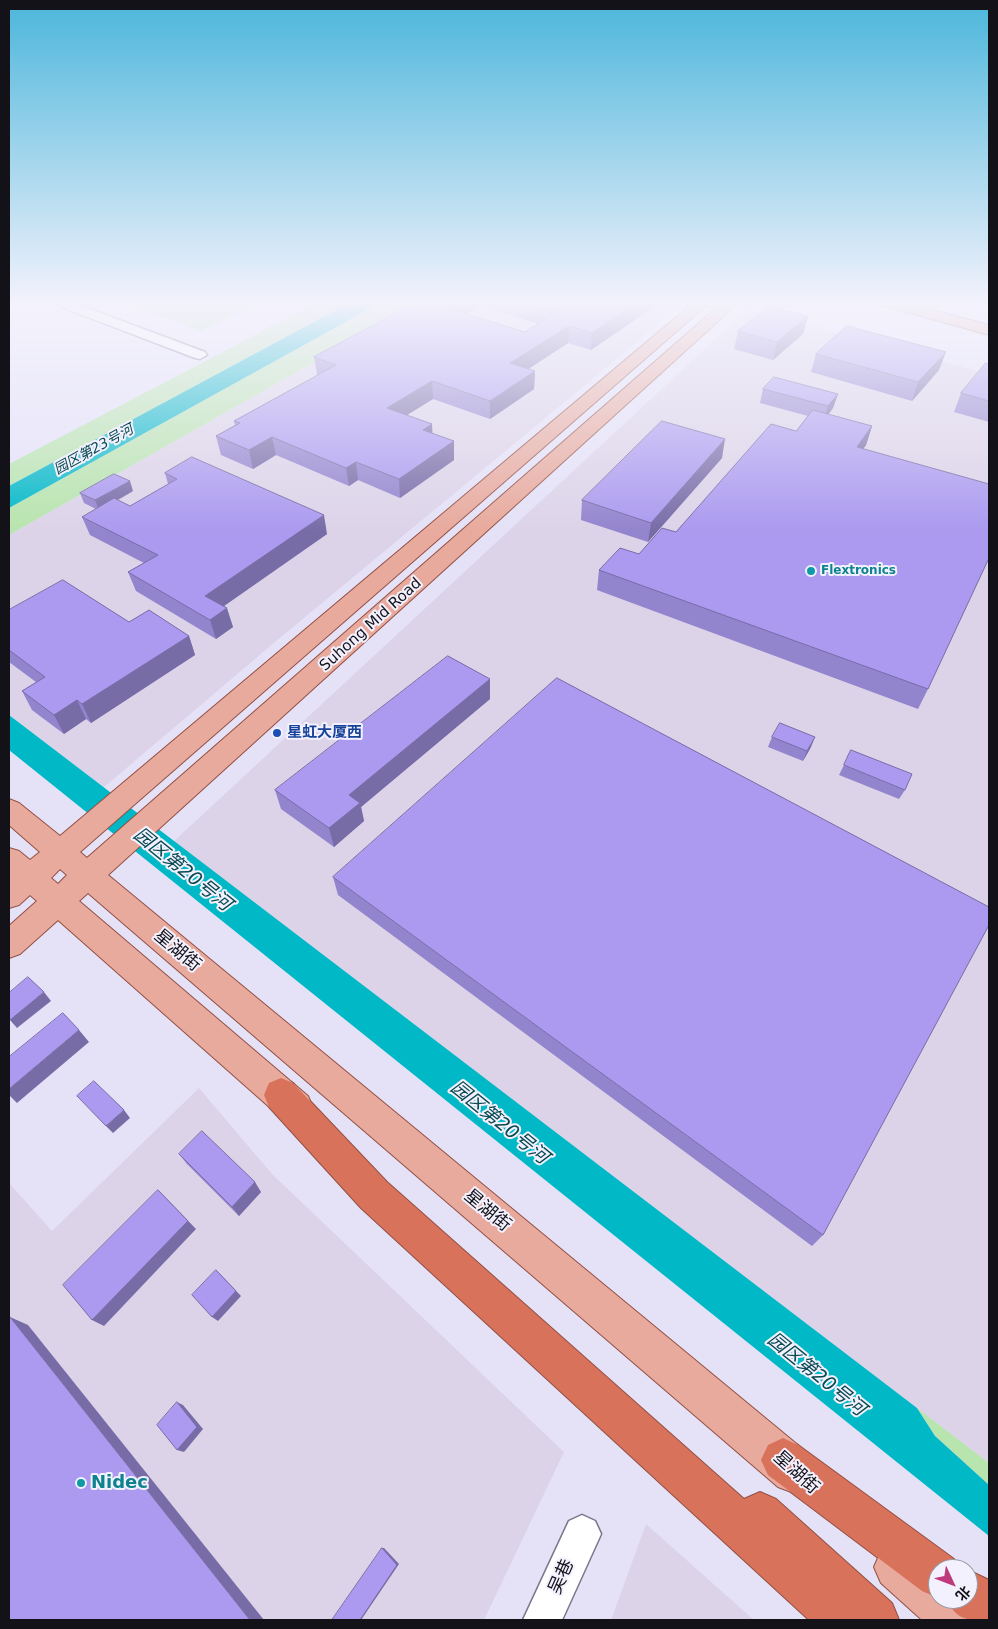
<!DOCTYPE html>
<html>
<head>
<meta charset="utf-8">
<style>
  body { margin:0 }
  #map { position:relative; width:998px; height:1629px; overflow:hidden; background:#e5e2f8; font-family:"DejaVu Sans","Noto Sans SC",sans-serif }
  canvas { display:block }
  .frame { position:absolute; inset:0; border:10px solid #131219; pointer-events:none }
  .north { position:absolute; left:928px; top:1559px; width:50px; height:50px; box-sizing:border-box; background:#f3f1fe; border:1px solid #9998a2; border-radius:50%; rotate:133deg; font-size:14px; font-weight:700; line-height:20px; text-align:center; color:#131219 }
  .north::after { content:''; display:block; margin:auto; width:18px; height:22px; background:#bf3a7d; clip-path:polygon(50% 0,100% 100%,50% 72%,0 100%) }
</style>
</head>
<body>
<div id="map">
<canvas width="998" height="1629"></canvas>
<div class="frame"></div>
<div class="north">北</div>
</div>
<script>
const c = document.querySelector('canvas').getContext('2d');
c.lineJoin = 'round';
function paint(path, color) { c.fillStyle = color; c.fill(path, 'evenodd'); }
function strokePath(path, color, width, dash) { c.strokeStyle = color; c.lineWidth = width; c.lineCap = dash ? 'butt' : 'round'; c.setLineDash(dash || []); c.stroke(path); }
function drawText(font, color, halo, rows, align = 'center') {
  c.font = font + ' "DejaVu Sans","Noto Sans SC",sans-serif'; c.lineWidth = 4; c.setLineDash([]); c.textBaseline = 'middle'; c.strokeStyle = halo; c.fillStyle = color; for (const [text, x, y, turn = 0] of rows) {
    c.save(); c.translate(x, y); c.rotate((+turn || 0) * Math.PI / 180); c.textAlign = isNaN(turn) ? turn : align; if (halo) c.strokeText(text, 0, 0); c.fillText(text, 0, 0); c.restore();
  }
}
paint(new Path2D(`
  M419 303H684L275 642 103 788 9 715V535Z
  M748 309 989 374V1463L173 842Z
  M199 1088 272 1174 564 1452 484 1620H9V1183L52 1231Z
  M646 1524 754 1620H611Z`), '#dcd3e8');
paint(new Path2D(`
  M123 303H261L201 331Z
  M316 303H349L9 486V464Z
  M380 303H419L9 535V508Z
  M917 1408 989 1463V1485L935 1436Z`), '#b8e4ae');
paint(new Path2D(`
  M349 303H380L9 508V486Z
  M9 715 917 1408 935 1436 989 1485V1536L9 750Z`), '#01b8c7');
const minor = new Path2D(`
  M57 303H74L205 352 207 355 200 359 195 358 59 306Z
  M582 1515 595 1521 601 1534 562 1620H523L569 1521Z`);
const major = new Path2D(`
  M693 303H709L80 852 87 858 722 303H738L108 875 810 1455 816 1471 810 1487 794 1493 778 1487 88 893 79 901 308 1096 313 1108 308 1120 296 1125 284 1120 58 920 20 954 9 958V926L37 901 30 895 19 905 9 908V879L10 877 9 876V848L19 851 30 860 40 852 9 825V799L19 803 60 836ZM60 869 67 875 58 884 51 878Z
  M883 303H907L989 325V335L885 306Z
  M897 1544 913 1551 938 1572V1599H968V1597L975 1603 982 1620H922L881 1583 874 1567 881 1551Z`);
const highway = new Path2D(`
  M281 1078 293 1083 387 1182 744 1499 760 1492 776 1499 892 1603 899 1620H809L361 1208 269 1107 264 1095 269 1083Z
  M783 1438 798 1445 954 1559 959 1569H938V1598L922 1591 768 1475 761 1460 768 1445Z
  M968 1570 989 1580V1620C968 1620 956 1621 947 1599H968Z`);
strokePath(minor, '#7a778b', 3);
strokePath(major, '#935044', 2);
strokePath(highway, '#935044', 2);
paint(minor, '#fff');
paint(major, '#e8aa9d');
paint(highway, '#d8725b');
paint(new Path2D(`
  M415 303H659L591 350 568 343 528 369 535 371 534 389 490 419 433 399 407 415 432 433 454 441V460L400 498 358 480 349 486 276 455 253 469 221 455 216 436 235 425 234 421 318 375 317 374 314 357ZM480 306 539 324 525 332 467 314Z
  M808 316 803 334 773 360 734 349 738 331Z
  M816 354 939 370 912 401 811 372Z
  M989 364V422L954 412 961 393Z
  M763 389 838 394 833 408 828 415 872 426 866 445 863 449 928 689 918 709 597 590 599 570 639 554 676 532 796 431 808 416 760 403Z
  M722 458 648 542 581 520 582 500Z
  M165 473 327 534 224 606 233 627 216 639 136 591 128 572 144 563 90 535 82 517 96 509 84 503 80 493 133 491 118 500 130 506 168 484Z
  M9 610 129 622 189 636 195 655 91 723 86 719 64 734 32 710 22 691 36 682 9 662Z
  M490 679V699L361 807 364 821 334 847 281 809 275 790Z
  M772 737 811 747 803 761 768 747Z
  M844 765 905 790 899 799 839 775Z
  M333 877 823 1235 812 1246 338 895Z
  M179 1154 261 1192 239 1216 187 1164Z`), '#9384ce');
paint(new Path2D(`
  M456 303H480V306L448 325 447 308Z
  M637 303H659L591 350 592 333Z
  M808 316 803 334 773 360 777 342Z
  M569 326 568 343 510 381V363Z
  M946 352 939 370 912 401 918 382Z
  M535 371 534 389 490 419V401Z
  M432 381 433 399 389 426 387 408Z
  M838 394 833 408 824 420 828 406Z
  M432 424 433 443 423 430Z
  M872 426 866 445 851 466 857 447Z
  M272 437 276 455 253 469 249 450Z
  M725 439 722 458 648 542 651 523Z
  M454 441V460L400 498 399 479Z
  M356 462 358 480 349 486 346 468Z
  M130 481 133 491 99 510 95 500Z
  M324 515 327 534 211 615 205 596Z
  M227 608 233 627 216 639 210 620Z
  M189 636 195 655 91 723 82 704Z
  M490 679V699L361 807 364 821 334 847 329 828 349 795Z
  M77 700 86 719 64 734 54 715Z
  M815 737 811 747 803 761 807 751Z
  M44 992 51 1001 17 1028 10 1020Z
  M79 1030 89 1042 17 1103 9 1095V1089Z
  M124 1110 130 1118 113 1133 106 1126Z
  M255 1182 261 1192 239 1216 232 1207Z
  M158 1190 196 1229 104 1326 92 1320Z
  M216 1270 241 1296 218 1321 212 1317Z
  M10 1317 28 1325 264 1620H250Z
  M177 1402 183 1405 203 1429 184 1452 177 1450Z
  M382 1548H384L399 1564 361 1620H360Z`), '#786ca7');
const building = new Path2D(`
  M415 303H456L447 308 525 332 557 312 527 303H637L592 333 569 326 510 363 535 371 490 401 432 381 387 408 432 424 423 430 454 441 399 479 356 462 346 468 272 437 249 450 216 436 240 423 234 421 336 365 314 357Z
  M769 306 808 316 777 342 738 331Z
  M847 326 946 352 918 382 816 354Z
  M986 363 989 364V401L961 393Z
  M774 377 838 394 828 406 763 389Z
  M813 410 872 426 857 447 989 484V558L928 689 599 570 620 548 639 554 662 528 676 532 771 424 796 431Z
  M662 421 725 439 651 523 582 500Z
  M192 457 324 515 205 596 227 608 210 620 128 572 158 555 82 517 114 498 130 506 177 479 165 473Z
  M114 474 130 481 95 500 80 493Z
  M63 580 129 622 149 610 189 636 82 704 77 700 54 715 22 691 45 677 9 650V610Z
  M448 656 490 679 349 795 360 803 329 828 275 790Z
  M557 678 989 907V925L823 1235 333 877Z
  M780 723 815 737 807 751 772 737Z
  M851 750 912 774 905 790 844 765Z
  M28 977 44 992 10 1020 9 1019V993Z
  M63 1013 79 1030 9 1089V1057Z
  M94 1081 124 1110 106 1126 77 1096Z
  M202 1131 255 1182 232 1207 179 1154Z
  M158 1190 188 1221 92 1320 63 1285Z
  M216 1270 236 1291 212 1317 192 1295Z
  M10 1317 250 1620H9V1318Z
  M177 1402 197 1427 177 1450 157 1425Z
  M382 1548 397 1565 360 1620H332Z`);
paint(building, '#ab9aef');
strokePath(building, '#786ca7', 1);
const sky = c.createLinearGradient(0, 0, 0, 531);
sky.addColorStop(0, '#4bb6db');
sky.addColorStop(0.57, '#f3f2fc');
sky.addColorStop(1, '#f3f2fc00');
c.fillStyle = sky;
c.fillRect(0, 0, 998, 531);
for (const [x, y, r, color] of [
  [811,571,5,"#0f9aa8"],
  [277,733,5,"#1a4fb4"],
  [81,1483,5,"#0f9aa8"]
]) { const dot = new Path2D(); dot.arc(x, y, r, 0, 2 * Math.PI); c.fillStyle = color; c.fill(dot); strokePath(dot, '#f3f1fe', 2); }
drawText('bold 12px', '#0d838f', '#f3f1fe', [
  ["Flextronics",821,571]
], 'left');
drawText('italic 14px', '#094a51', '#f3f1fe', [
  ["园区第23号河",94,450,-29]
]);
drawText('15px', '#131219', '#f3f1fe', [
  ["Suhong Mid Road",371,625,-42]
]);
drawText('bold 15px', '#164399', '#f3f1fe', [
  ["星虹大厦西",287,733]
], 'left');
drawText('18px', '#131219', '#f3f1fe', [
  ["星湖街",177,951,40],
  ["星湖街",487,1211,40],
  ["星湖街",796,1473,42],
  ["吴巷",562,1577,-66]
]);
drawText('bold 18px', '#0d838f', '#f3f1fe', [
  ["Nidec",91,1483]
], 'left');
drawText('italic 19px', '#094a51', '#f3f1fe', [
  ["园区第20号河",182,870,39],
  ["园区第20号河",499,1123,39],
  ["园区第20号河",816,1375,39]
]);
</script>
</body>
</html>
